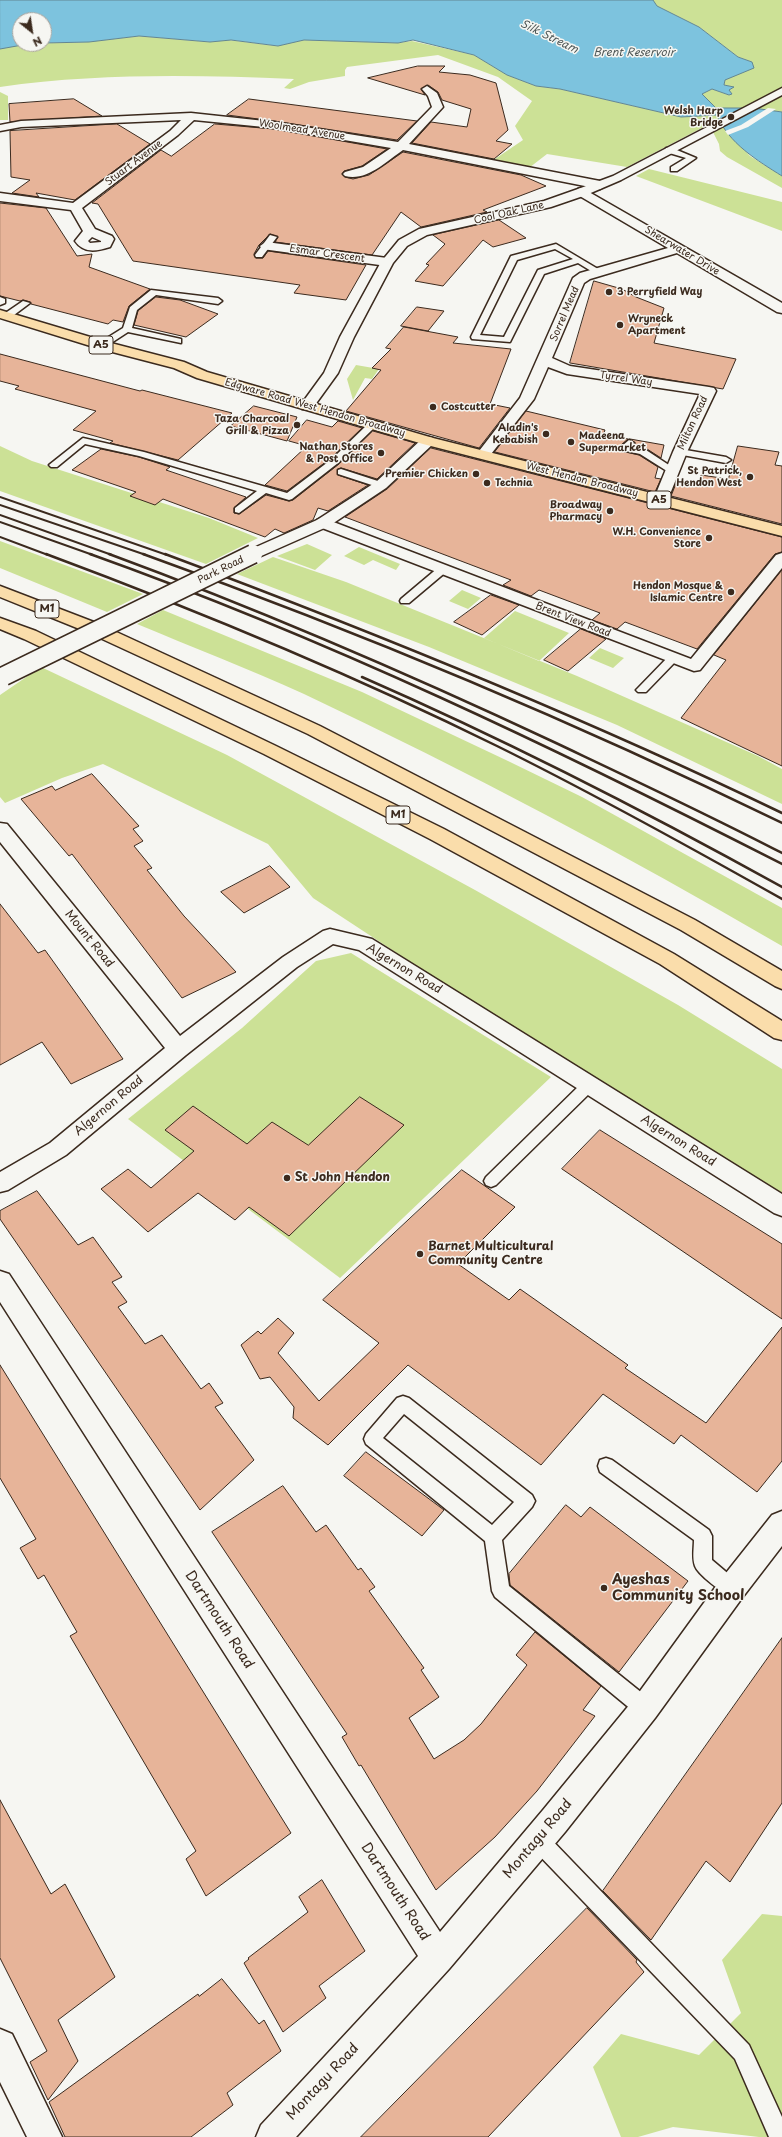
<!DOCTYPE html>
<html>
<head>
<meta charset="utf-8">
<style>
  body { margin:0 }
  #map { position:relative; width:782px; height:2137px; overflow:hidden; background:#f6f6f2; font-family:"Playpen Sans",sans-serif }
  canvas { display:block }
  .north { position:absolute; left:12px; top:12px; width:40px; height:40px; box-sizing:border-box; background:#f6f6f2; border:1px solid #aba49d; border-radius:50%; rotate:150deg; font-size:11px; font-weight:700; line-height:16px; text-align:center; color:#3b2a1e }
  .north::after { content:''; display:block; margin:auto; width:14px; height:18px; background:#3b2a1e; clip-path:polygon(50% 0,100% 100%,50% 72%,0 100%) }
</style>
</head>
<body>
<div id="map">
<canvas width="782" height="2137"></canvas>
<div class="north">N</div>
</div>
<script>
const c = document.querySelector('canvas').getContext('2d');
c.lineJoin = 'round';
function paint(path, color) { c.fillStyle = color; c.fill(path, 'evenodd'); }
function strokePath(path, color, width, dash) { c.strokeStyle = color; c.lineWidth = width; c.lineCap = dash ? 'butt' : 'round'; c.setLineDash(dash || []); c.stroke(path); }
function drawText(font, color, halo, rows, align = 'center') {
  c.font = font + ' "Playpen Sans",sans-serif'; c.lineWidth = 3; c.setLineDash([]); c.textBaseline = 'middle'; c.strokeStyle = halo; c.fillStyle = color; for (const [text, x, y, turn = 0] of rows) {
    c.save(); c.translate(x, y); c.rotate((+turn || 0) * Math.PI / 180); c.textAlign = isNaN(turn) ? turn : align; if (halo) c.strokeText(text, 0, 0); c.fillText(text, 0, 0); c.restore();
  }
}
paint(new Path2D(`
  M653 0H782V112L753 108H716L701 94 712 89 729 95 732 94 728 90 733 87 724 85 725 79 753 68 752 62 738 57 699 27 657 6Z
  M139 36 209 42 229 40 277 46 303 40 397 43 412 41 474 55 507 75 536 86 560 89 681 117 718 115 719 119 627 167 547 154 525 171 489 163 523 140 515 126 532 101 498 77 438 55 347 67 345 70V76L309 82 290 89 284 88 294 79C196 75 97 73 0 87V49L18 44 87 42Z
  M0 92 8 96V120H0Z
  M723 126 750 156 782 176V188L727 157 720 151 719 144 713 132Z
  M649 169 782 202V231L636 176Z
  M356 365 379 369 372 379 365 378 353 400 347 379Z
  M0 446 32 461 209 518 258 538 206 564 0 491Z
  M0 541 143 594 107 612 0 568Z
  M307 544 332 555 315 570 277 556Z
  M359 547 400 564 396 570 373 560 364 565 344 556Z
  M273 557 346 582 577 676 758 756 782 769V804L617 725 429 647 237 574Z
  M462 590 481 598 468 609 449 601Z
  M163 610 362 692 508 761 582 797 782 908V946C626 855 467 771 304 694 249 669 192 647 137 624Z
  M515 611 569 633 539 661 484 638Z
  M600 648 624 658 613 668 589 658Z
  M41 667 227 755 475 890 678 1005 782 1069V1195L450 988 313 898 268 844 103 764 62 778 5 803 0 797V695Z
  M351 953 551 1077 340 1278 128 1119 242 1028 316 961Z
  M762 1914 782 1916V2135L778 2137H759L673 2127 638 2137H621L593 2067 621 2034 699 2055 741 2013 722 1960Z`), '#cce196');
const water = new Path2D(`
  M0 0H653L657 6 699 27 738 57 752 62 754 68 725 80 724 85 734 87 729 90 732 94 729 95 712 89 702 94 716 108H753L782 112V176C758 161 728 143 717 115L681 117 560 89 536 86 507 75 474 55 413 40 398 43 304 40 278 46 231 40 210 42 139 36 89 42 44 43V20H20V44H28L0 49Z`);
paint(water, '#7dc3de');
strokePath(water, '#638691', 1);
paint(new Path2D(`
  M768 108 776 109 748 127 728 135 725 131 741 125Z`), '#f6f6f2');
const building = new Path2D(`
  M418 66H445L439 72 470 75 496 83 508 130 496 141 512 144 494 159 412 143 431 122 467 127 471 109 442 100 438 92 428 85 421 89 425 95 368 78Z
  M74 99 102 116 10 122 9 104Z
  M249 99 417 121 397 140 274 121 227 115Z
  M117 124 150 144 75 200 36 193 39 197 12 193 30 180 11 177 10 131Z
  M215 124 274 129 387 149 362 166 344 171 342 174 345 177 353 179 369 175 403 152 521 175 546 186 483 210 487 212 421 227 401 212 372 255 275 242 278 237 270 234 259 245 254 254 256 258H263L268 251 366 265 346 300 294 293 300 285 133 261 98 204 92 203 161 150 171 156Z
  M0 203 46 208 77 256 92 254 89 267 150 289 129 306 123 322 113 320 108 324 31 304 30 302 23 300 20 301 0 296Z
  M499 220 526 238 493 247 483 240 443 286 415 281 429 265 426 264 445 244 433 235Z
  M594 281 622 289 636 297 664 308 654 343 736 359 723 389 570 363Z
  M156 297 180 300 218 314 186 337 134 325 138 311Z
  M417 307 444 311 428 331 401 326Z
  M404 327 458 337 453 343 511 349 490 404 510 408 479 448 346 411 381 370 372 368 391 349 386 348Z
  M0 354 140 391 142 390 232 413 178 460 110 443 113 441 73 430 96 411 15 389 19 386 0 381Z
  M254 406 297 417 287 441 231 426Z
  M526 411 605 430 603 435 628 439 621 445V451L639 455 658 467 655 478 661 479 655 492 495 452Z
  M307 420 332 427 338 421 362 428 331 458 287 491 265 485 307 446 289 441Z
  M373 431 415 443 377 479 341 468 338 469V475L368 485 328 511 318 508 313 520 284 533 275 529 265 537 163 499 155 505 130 496 136 492 72 470 101 449 139 457 170 467 166 470 246 497 234 508V513L239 514 266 495 289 501 293 500 339 464Z
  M630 439 664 445 661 458 647 449 634 446 635 443Z
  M738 446 779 452 775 465 782 466V524L671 496 677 481 698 484 701 475 728 479Z
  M431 448 782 537V552L775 554 697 649 625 622 617 629 592 620 600 613 539 590 531 596 503 585 511 580 345 517 387 489Z
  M782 570V766L681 718 726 660 714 655Z
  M491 595 519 605 482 635 454 622Z
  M581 629 606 639 568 671 544 660Z
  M92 774 139 826 133 829 143 841 134 846 152 868 147 870 184 916 236 972 182 998 72 854 69 856 21 799 52 786 55 790Z
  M270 866 290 887 244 913 221 892Z
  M0 904 38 953 45 950 123 1059 71 1084 42 1042 0 1065Z
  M360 1097 404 1125 289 1236 249 1207 235 1220 198 1193 148 1232 101 1189 128 1169 151 1188 194 1151 165 1130 193 1106 247 1144 272 1122 308 1145Z
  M600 1130 782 1244V1319L562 1169Z
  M462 1170 515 1207 458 1264 509 1300 520 1289 628 1365 625 1368 706 1423 782 1327V1461L757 1492 681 1435 674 1444 603 1394 541 1465 408 1365 328 1445 293 1418 294 1407 270 1377 260 1379 241 1345 258 1331 261 1334 278 1318 294 1333 278 1353 319 1401 379 1343 323 1300Z
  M37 1191 78 1245 93 1237 122 1277 112 1282 127 1302 118 1307 145 1344 162 1335 201 1389 209 1383 223 1403 215 1407 254 1460 200 1510 0 1219V1211Z
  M0 1365 291 1833 206 1896 186 1859 196 1851 70 1636 77 1632 44 1575 38 1579 20 1548 36 1539 0 1478Z
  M366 1452 444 1510 422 1536 344 1476Z
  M283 1486 316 1532 326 1525 358 1570 361 1568 375 1587 369 1591 424 1668 421 1670 439 1697 409 1718 434 1759 464 1740 481 1724 527 1665 516 1655 535 1632 601 1686 583 1710 595 1716 537 1791 495 1837 436 1890 361 1765 359 1766 342 1737 347 1734 212 1532Z
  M566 1505 581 1517 590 1507 688 1581 619 1672 510 1585 509 1574Z
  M782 1638V1803L730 1882 706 1861 651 1940 603 1891Z
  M0 1800 51 1894 65 1884 115 1977 58 2020 78 2061 48 2100 30 2062 47 2051 0 1958Z
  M322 1880 365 1951 319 1986 326 1998 283 2032 244 1963 249 1959 248 1958 308 1912 299 1897Z
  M587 1908 637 1960 636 1962 644 1972 488 2137H361Z
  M222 1979 259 2024 264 2020 281 2051 227 2093 233 2105 191 2137H65L49 2102 198 1994 199 1996Z`);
paint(building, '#e7b499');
strokePath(building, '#3b2a1e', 1);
const lane = new Path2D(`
  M666 148H672L696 158 677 171H671V167L686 158 666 152Z
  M270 235 277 237 262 257H256L255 255Z
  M556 244 603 272 596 274 578 263 544 274 510 342 472 339 471 337 511 256ZM555 249 573 259 538 270 504 337 480 335 517 260Z
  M151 290 218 298 222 301 218 304 156 295 137 310 132 328 181 339V343L128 332 105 347H99V343L123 328 130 307Z
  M0 297 5 299V303L0 305Z
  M23 301 30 303 10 318H4V314Z
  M372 422 375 423V427L338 463 292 499 289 500 266 493 239 513 235 512V508L257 491 139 456 85 444 57 467H51L49 465 83 438 144 452 287 493 332 459 369 423Z
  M629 440 634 443 631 447 646 450 678 471 673 474 670 473 640 454 622 450V446Z
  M680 449 726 457 731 460 726 463 677 454 675 452Z
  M341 469 384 483 386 485 381 488 338 474V470Z
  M443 566 447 567 448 569 447 571 409 603H401L400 601 401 599 439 567Z
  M673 655 678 658 677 660 646 692H638L636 690 638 688 669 656Z
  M589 1080 594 1081 596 1085 594 1089 496 1185 491 1187 486 1185 484 1181 486 1177 584 1081Z
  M403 1396 409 1398 532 1495 535 1501 532 1507 502 1540 509 1586 652 1701 654 1708 652 1715 645 1717 638 1715 495 1597 492 1591 485 1541 366 1444 364 1439 366 1434 397 1398ZM404 1414 514 1502 492 1525 383 1438Z
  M606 1458 612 1460 709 1530 712 1536V1560L738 1582 741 1588 738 1594 732 1597C723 1593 698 1575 695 1566 692 1558 694 1548 694 1540L600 1472 598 1466 600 1460Z
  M538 1830 545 1833 749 2045 782 2117V2137H769L735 2059 531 1847 528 1840 531 1833Z`);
const street = new Path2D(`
  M427 86 437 93 443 107 409 144 600 181 606 185 600 189 403 150C387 161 366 182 345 176L343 174 345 172 363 167 391 148 274 128 194 120 178 135 82 208 95 229 112 236 114 239 110 247C97 251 84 254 75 241L83 231 71 210 0 201V193L73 203 170 131 181 120 21 127 0 131V125L21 121 191 113 274 122 398 142 432 107 428 96 422 89ZM92 237 101 241V242L90 243 88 241Z
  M582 188 782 303V313L777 312 677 253 590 279 584 283 552 358 570 366 709 387 714 388 716 391 687 452 666 504H656L653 501 673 452 700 394 567 374 548 367 534 399 488 458H478L476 455 520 398 573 278 580 273 668 248 578 195 576 192 578 189Z
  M266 242 387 258 393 262 387 266 262 249 260 246Z
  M323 518 691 659 776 555 782 553V568L700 670 694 671 317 526 315 523 317 520Z
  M0 823 7 824 180 1036 283 957 323 931 330 929 372 939 782 1194V1216L774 1213 359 950 333 944 297 967 186 1055 66 1155 8 1190 0 1192V1172L50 1143 165 1048 0 842Z
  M0 1271 9 1274 440 1932 543 1810 635 1698 722 1578 772 1515 782 1511V1546L742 1598 655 1718 565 1832 449 1969 296 2137H256L261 2125 418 1956 0 1302Z
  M0 2029 12 2034 62 2137H27L0 2082Z`);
const secondary = new Path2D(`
  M782 88V95L621 180 586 195 551 207 427 235 407 246 393 263 354 337 338 373 312 409H302L300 406 324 373 340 337 381 262 399 240 419 229 544 201 578 189 613 176Z
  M428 437 433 438 435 441 433 444 386 488 329 526 259 557H247L245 554 247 551 317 520 376 482 423 438Z`);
const primary = new Path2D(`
  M0 310 107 342 184 362 207 372 433 438 782 526V536L423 444 197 378 174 368 97 348 0 318Z`);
const highway = new Path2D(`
  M0 586 99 624 320 726 695 920 782 971V989L775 986 681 930 308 734 87 632 0 597Z
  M0 618 36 631 276 746 444 829 674 954 782 1021V1040L774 1038 660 964 430 839 264 754 24 639 0 629Z`);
strokePath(lane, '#3b2a1e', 3);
strokePath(street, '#3b2a1e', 3);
strokePath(secondary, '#3b2a1e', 3);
strokePath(primary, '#3b2a1e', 3);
strokePath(highway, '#3b2a1e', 3);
paint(lane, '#f6f6f2');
paint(street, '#f6f6f2');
paint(secondary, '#f6f6f2');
paint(primary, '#faddab');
paint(highway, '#faddab');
strokePath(new Path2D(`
  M0 497 167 555
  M0 505 146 555
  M0 515 112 555
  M0 522 93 555
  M0 537 48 555`), '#3b2a1e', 2);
strokePath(new Path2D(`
  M46 554C199 611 351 674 497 746 594 794 688 846 782 899
  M90 554C328 639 557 749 782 864
  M109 554C261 610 409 674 556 743 632 779 707 814 782 853
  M143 554C360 632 575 722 782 823
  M165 554C374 632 581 716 782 813
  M362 677C506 740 645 811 782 887`), '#3b2a1e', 2.5);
const secondaryBridgeFar1 = new Path2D(`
  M251 555 253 554`);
const secondaryBridge = new Path2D(`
  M4 676 253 554`);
strokePath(secondaryBridgeFar1, '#3b2a1e', 16, []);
strokePath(secondaryBridge, '#3b2a1e', 21, []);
strokePath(secondaryBridgeFar1, '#f6f6f2', 14);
strokePath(secondaryBridge, '#f6f6f2', 18);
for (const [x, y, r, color] of [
  [731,117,4,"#3b2a1e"],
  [609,292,4,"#3b2a1e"],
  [620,325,4,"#3b2a1e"],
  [433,407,4,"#3b2a1e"],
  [297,425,4,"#3b2a1e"],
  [546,434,4,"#3b2a1e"],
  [571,442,4,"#3b2a1e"],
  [381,453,4,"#3b2a1e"],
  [476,474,4,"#3b2a1e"],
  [750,477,4,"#3b2a1e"],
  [487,483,4,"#3b2a1e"],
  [610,511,4,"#3b2a1e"],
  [709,538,4,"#3b2a1e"],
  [731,592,4,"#3b2a1e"],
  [287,1178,4,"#3b2a1e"],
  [420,1254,4,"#3b2a1e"],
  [604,1588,4,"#3b2a1e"]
]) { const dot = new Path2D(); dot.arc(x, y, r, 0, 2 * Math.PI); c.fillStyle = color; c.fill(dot); strokePath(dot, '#f6f6f2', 1.5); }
drawText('bold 10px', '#3b2a1e', '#f6f6f2', [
  ["Welsh Harp",723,111],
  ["Bridge",723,123],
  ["3 Perryfield Way",617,292,"left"],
  ["Wryneck",628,319,"left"],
  ["Apartment",628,331,"left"],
  ["Costcutter",441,407,"left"],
  ["Taza Charcoal",289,419],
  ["Grill & Pizza",289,431],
  ["Aladin's",538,428],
  ["Kebabish",538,440],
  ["Madeena",579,436,"left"],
  ["Supermarket",579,448,"left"],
  ["Nathan Stores",373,447],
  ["& Post Office",373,459],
  ["St Patrick,",742,471],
  ["Hendon West",742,483],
  ["Premier Chicken",468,474],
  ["Technia",495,483,"left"],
  ["Broadway",602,505],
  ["Pharmacy",602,517],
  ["W.H. Convenience",701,532],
  ["Store",701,544],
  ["Hendon Mosque &",723,586],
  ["Islamic Centre",723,598]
], 'right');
drawText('10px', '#3b2a1e', '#f6f6f2', [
  ["Woolmead Avenue",302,130,9],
  ["Stuart Avenue",134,163,-37],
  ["Cool Oak Lane",509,213,-13],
  ["Shearwater Drive",682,251,31],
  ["Esmar Crescent",327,254,8],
  ["Sorrel Mead",565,314,-67],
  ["Tyrrel Way",626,379,8],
  ["Edgware Road West Hendon Broadway",315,408,16],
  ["Milton Road",693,423,-65],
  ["West Hendon Broadway",582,480,14],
  ["Park Road",221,570,-26],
  ["Brent View Road",573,620,21]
]);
drawText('italic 11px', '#4f5858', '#f6f6f2', [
  ["Silk Stream",549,37,26],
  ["Brent Reservoir",634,53]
]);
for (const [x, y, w] of [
  [101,345,24],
  [659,500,24],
  [47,609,24],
  [398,815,24]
]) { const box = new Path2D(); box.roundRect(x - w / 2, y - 9, w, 18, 3); c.fillStyle = '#f6f6f2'; c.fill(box); strokePath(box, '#3b2a1e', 1); }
drawText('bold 11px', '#3b2a1e', null, [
  ["A5",101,345],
  ["A5",659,500],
  ["M1",47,609],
  ["M1",398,815]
]);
drawText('12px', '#3b2a1e', '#f6f6f2', [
  ["Mount Road",89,939,51],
  ["Algernon Road",404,969,31],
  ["Algernon Road",109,1106,-40],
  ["Algernon Road",678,1141,32]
]);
drawText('bold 12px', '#3b2a1e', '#f6f6f2', [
  ["St John Hendon",295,1178],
  ["Barnet Multicultural",428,1247],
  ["Community Centre",428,1261]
], 'left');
drawText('bold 14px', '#3b2a1e', '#f6f6f2', [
  ["Ayeshas",612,1580],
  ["Community School",612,1596]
], 'left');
drawText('14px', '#3b2a1e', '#f6f6f2', [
  ["Dartmouth Road",219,1620,57],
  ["Montagu Road",538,1839,-50],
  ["Dartmouth Road",395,1892,57],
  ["Montagu Road",323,2082,-47]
]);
</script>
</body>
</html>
